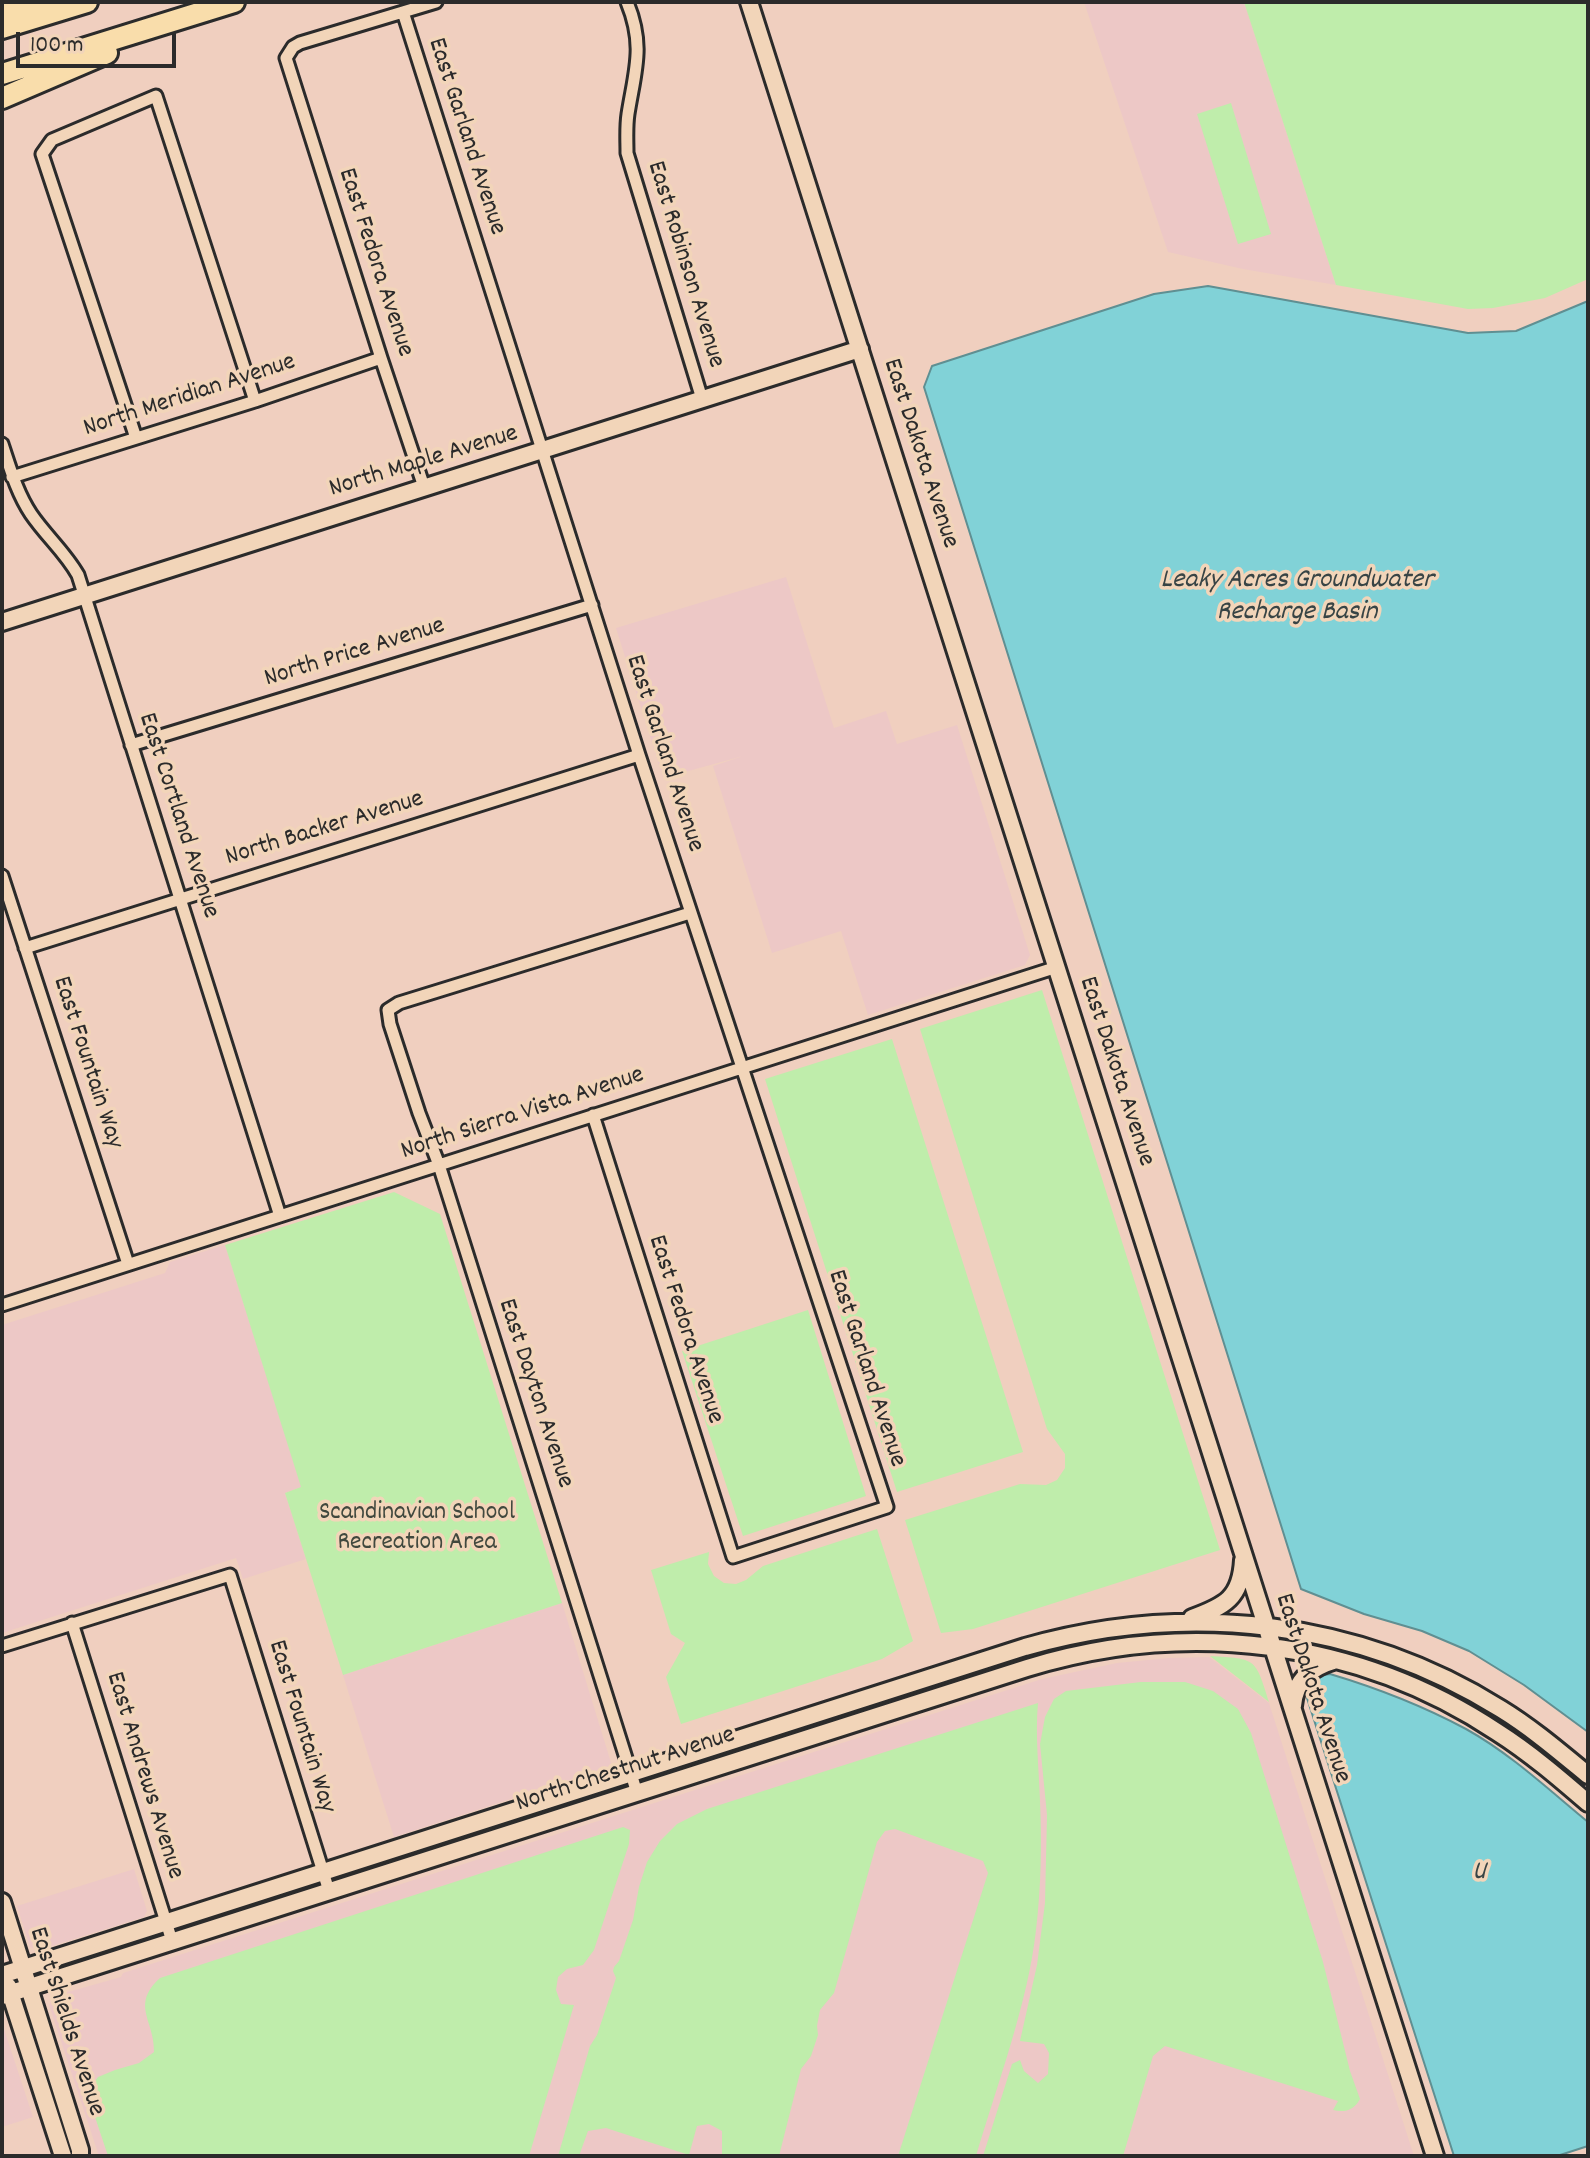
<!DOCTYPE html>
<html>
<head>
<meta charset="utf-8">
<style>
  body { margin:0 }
  #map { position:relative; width:1590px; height:2158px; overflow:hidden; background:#f0cfbf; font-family:Dekko,sans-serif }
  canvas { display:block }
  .frame { position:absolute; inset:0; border:4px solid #2b2b2b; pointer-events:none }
  .scale { position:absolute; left:16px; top:32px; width:160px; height:36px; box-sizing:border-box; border:4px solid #2b2b2b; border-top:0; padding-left:10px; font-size:24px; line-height:28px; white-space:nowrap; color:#2b2b2b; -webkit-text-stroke:6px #f2d5b9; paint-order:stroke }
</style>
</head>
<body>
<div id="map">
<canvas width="1590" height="2158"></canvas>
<div class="frame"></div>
<div class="scale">100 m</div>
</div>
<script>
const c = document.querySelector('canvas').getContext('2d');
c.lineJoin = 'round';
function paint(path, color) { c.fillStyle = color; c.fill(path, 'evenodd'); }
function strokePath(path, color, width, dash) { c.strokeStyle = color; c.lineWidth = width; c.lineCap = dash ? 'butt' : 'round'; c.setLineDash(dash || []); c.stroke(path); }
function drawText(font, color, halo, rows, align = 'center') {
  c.font = font + ' Dekko,sans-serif'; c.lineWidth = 7; c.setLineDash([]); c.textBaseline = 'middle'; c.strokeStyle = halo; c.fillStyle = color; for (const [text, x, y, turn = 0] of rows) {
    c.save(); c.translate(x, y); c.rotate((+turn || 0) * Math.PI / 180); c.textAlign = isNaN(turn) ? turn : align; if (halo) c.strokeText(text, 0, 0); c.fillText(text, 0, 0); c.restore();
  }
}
paint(new Path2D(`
  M1084 2H1244L1336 285 1243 269 1168 252Z
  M786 577 834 728 886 711 897 744 957 725 1030 955 1025 965 868 1015 841 931 772 953 713 766 743 756 663 778 616 628Z
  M225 1245 302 1487 285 1493 306 1559 243 1579 236 1558 2 1633V1325L165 1273 170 1262Z
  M562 1603 612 1766 394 1837 343 1675Z
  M1209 1657 1269 1703 1414 2156H99L49 2005 54 1996 121 1977 123 1973 1042 1679 1117 1663 1169 1658Z
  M134 1869 147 1911 144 1917 39 1950 30 1947 17 1906Z
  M2 2023 33 2117 2 2127Z`), '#edc8c6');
paint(new Path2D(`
  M1244 2H1588V279L1545 298 1493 308 1468 309 1336 285Z
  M1231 103 1271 234 1238 244 1197 114Z
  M1042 990 1220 1550 973 1629 941 1633 905 1520 1020 1484 1046 1485 1057 1480 1065 1468V1454L1047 1429 920 1029Z
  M892 1039 1023 1452 897 1492 765 1079Z
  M394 1192 440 1214 562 1603 343 1675 285 1493 301 1487 225 1245Z
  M808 1310 866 1496 743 1536 682 1351Z
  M877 1529 913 1641 882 1659 681 1724 666 1677 685 1643 671 1634 651 1570 709 1552 708 1564 714 1576 724 1583 736 1584 746 1580 763 1566Z
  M1210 1656C1256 1659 1255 1657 1269 1702Z
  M1141 1682H1185L1213 1691 1238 1709 1251 1733 1323 1962 1350 2071 1360 2099C1354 2110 1345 2113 1333 2110L1338 2101 1165 2046 1153 2056 1123 2156H983L1012 2064 1020 2060 1024 2071 1038 2083 1048 2074 1049 2053 1044 2044 1020 2041 1037 1965 1045 1903 1047 1815 1040 1744 1045 1717 1054 1699 1066 1691Z
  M1038 1703C1035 1736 1039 1768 1040 1801 1042 1844 1041 1888 1036 1930 1028 2003 997 2085 976 2156H898L988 1873 983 1861 895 1829 885 1831 877 1842 834 1993 820 2010 817 2026 818 2035 811 2056 801 2069 779 2156H722V2131L709 2124 697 2126 689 2155 606 2128 588 2131 579 2156H558L590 2046 597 2035 616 1978 613 1971 614 1967 619 1961 633 1920 639 1887 647 1862 660 1841 677 1824 707 1809Z
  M623 1827 630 1830 629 1844 594 1950 583 1965 567 1969 558 1977 556 1990 561 2004 574 2005 529 2156H108L91 2105 89 2093 92 2085 98 2077 115 2070 139 2063 154 2052C155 2021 130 2005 160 1978Z`), '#bfedab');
const water = new Path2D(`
  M1208 286 1468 333 1516 331 1588 301V1732L1524 1685 1469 1651 1422 1631 1364 1614 1301 1589 924 387 932 366 1154 294Z
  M1330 1674C1377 1688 1423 1706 1466 1729 1511 1754 1549 1790 1588 1822V2146L1557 2156H1454L1307 1698 1308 1685 1317 1676Z`);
paint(water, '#81d2d7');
strokePath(water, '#5f8f92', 2);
const street = new Path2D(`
  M627 2C645 46 635 70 628 114 626 127 627 140 627 153L702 399
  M403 12 639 755 887 1507 733 1557 593 1115
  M136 438 42 154 52 140 156 96 255 401
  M2 444C10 468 17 493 31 514 46 536 65 552 78 575L280 1216
  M12 477 255 401 381 358
  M424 487 381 358 286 58 293 47 300 43 436 2
  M131 745 592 605
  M2 876 128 1264
  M25 948 639 755
  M2 1305 1057 967
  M72 1623 172 1941
  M2 1646 230 1575 329 1891
  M637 1793 439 1165 419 1113 390 1024 388 1010 399 1003 690 913`);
const secondary = new Path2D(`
  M749 2 1435 2156
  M2 622 860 349
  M1192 1618C1225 1606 1241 1598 1243 1560
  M1293 1706C1295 1679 1312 1667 1336 1660
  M2 1902 80 2150V2156
  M2 1975 1025 1647C1186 1601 1357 1619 1501 1709 1532 1728 1560 1752 1588 1775
  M8 1986 63 2156
  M2 1996 1027 1668C1186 1619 1357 1639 1497 1732 1530 1753 1559 1778 1588 1803`);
const highway = new Path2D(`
  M2 11 43 2
  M2 28 87 2
  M2 74 234 2
  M2 98 107 53`);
strokePath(street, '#2b2b2b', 17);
strokePath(secondary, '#2b2b2b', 22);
strokePath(highway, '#2b2b2b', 26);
strokePath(street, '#f2d5b9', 11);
strokePath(secondary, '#f2d5b9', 16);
strokePath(highway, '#f9ddab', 20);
drawText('26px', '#2b2b2b', '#f2d5b9', [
  ["East Garland Avenue",465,137,72],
  ["East Fedora Avenue",374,263,72],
  ["East Robinson Avenue",684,265,73],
  ["North Meridian Avenue",190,397,-18],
  ["East Dakota Avenue",919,454,72],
  ["North Maple Avenue",424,463,-17],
  ["North Price Avenue",355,654,-17],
  ["East Garland Avenue",663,754,72],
  ["East Cortland Avenue",177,816,72],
  ["North Backer Avenue",325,830,-17],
  ["East Fountain Way",86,1063,72],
  ["East Dakota Avenue",1115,1072,72],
  ["North Sierra Vista Avenue",523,1115,-18],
  ["East Fedora Avenue",684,1330,72],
  ["East Garland Avenue",865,1369,72],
  ["East Dayton Avenue",534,1394,72],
  ["East Dakota Avenue",1311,1689,72],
  ["East Fountain Way",300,1727,73],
  ["North Chestnut Avenue",626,1771,-18],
  ["East Andrews Avenue",143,1776,73],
  ["East Shields Avenue",65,2022,72]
]);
drawText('26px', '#41483e', '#f2d5b9', [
  ["Scandinavian School",417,1514],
  ["Recreation Area",417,1544]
]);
drawText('italic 28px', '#384445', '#f2d5b9', [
  ["Leaky Acres Groundwater",1297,582],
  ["Recharge Basin",1297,614],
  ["U",1479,1874]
]);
</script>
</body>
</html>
